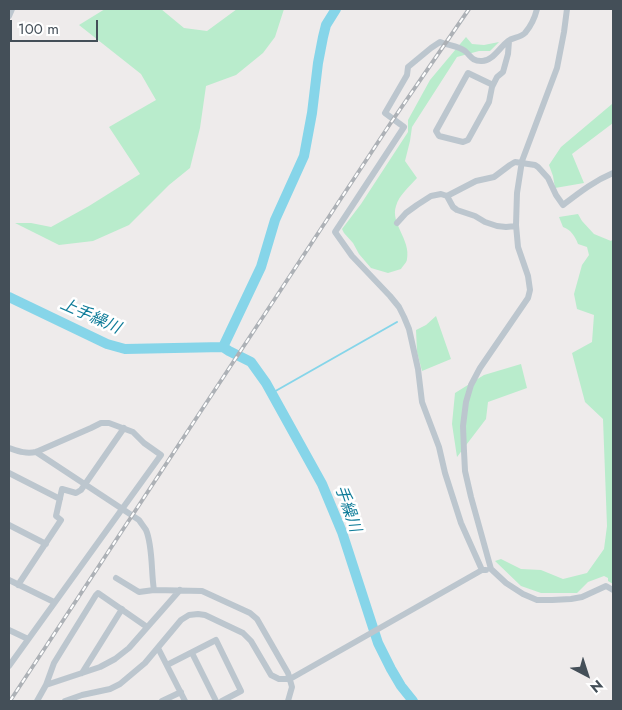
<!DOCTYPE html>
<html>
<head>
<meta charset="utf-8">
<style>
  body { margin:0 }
  #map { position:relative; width:622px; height:710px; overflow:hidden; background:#eeebeb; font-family:Jost,sans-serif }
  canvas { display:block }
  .frame { position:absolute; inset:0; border:10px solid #444f58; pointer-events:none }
  .north { position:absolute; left:562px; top:650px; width:50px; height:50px; -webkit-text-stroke:4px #fff; paint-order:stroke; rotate:140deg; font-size:14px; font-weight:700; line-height:20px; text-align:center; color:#444f58 }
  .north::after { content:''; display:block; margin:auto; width:18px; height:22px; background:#444f58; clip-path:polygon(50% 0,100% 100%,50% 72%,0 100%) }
  .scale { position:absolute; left:10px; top:20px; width:88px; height:22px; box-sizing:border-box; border:2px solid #444f58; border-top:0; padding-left:6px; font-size:15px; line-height:18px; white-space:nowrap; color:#444f58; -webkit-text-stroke:4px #fff; paint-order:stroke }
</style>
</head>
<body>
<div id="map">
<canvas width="622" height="710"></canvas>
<div class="frame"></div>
<div class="north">N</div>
<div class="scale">100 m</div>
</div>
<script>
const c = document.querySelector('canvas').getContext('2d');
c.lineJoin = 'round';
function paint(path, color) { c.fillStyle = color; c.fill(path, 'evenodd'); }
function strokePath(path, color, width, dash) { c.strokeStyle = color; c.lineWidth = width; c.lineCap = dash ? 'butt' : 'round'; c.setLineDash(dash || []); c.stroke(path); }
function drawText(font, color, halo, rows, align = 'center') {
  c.font = font + ' Jost,"Noto Sans JP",sans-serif'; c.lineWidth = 5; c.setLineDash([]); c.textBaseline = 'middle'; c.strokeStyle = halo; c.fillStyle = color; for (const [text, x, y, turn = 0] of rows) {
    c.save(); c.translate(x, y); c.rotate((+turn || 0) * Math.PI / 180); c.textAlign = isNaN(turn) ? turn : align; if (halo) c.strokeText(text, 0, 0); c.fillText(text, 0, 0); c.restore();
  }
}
paint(new Path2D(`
  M105 9H161L184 28 207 31 237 9H284L275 37 263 53 236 75 206 86 200 128 190 168 169 185 129 225 93 241 59 245 15 223H31L51 227 89 206 140 174 109 127 156 100 141 74 79 25Z
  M466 37 472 44 484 45 499 42 490 51H479L457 57 412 127 410 141 405 161 417 178C410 186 399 195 396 206 390 223 411 240 407 259 407 262 403 266 401 269L388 273 371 268 359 254 353 243 344 233 342 229 361 204 408 132V120L430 80Z
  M612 104 613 123 572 154 584 183 555 188 553 176 549 165 561 147Z
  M578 214 582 221 594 234 611 241 613 239V584L608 581V578L604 576 588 582 577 593H541L521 586 495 561 501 559 521 569 541 570 563 579 587 573 604 549 607 526 603 419 585 402 572 353 592 342 594 315 577 309 574 294 582 265 589 255 587 247 578 244C575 236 571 230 563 227L559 217Z
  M436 316 451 359 422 371 417 352 416 330 426 325Z
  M521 364 527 388 488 402 486 419 457 457 452 424 455 393 484 375Z`), '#b9eccc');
strokePath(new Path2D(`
  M272 393 397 322`), '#86d5e9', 2);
strokePath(new Path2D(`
  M9 297 107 344 125 349 223 347
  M223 347 229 351 251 362 266 383 322 484 342 532 378 643 391 669 401 686 413 701
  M223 347 261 267 275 220 304 156 312 113 318 63 323 37 326 25 336 9`), '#86d5e9', 10);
strokePath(new Path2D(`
  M567 9 564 32 557 68 522 161 517 193 516 225 518 247 528 276 530 290 528 298 480 368 471 385 466 402 463 426 464 451 465 471 471 497 491 569 506 583 523 594 537 600H552L571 599 582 597 606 586 613 590
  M9 16 12 9
  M493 85 468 73 436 131 439 136 463 142 468 140 489 102 492 87 497 77 503 72 508 54 509 41
  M447 196 453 207 457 210 475 216 485 222 497 226 506 227 516 226
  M397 223 406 213 417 205 431 196 441 194 447 196 476 181 494 177 510 165 515 162 535 165 538 167 548 178 556 195 563 205C580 192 594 181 613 173
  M9 448C18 451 25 454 36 452L91 428 101 423H109L133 432 144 443 161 455 9 666
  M36 452 139 520C141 523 144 527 146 530 153 546 151 573 154 590
  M9 473 60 499
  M9 525 46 544
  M482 570 461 523 445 473 439 447 422 402 418 369 409 329 404 317 399 307 390 296 352 256 335 232 404 127 385 113 407 75 408 67 431 48 440 42C447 45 459 46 465 51 471 56 472 61 481 61 492 62 499 48 508 41 513 37 520 38 525 33 531 26 535 17 537 9
  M116 578 139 592 154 590 202 591 250 613 257 619 288 673 292 687 288 701
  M9 580 54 602
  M18 585 61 520 56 516 62 489 76 493 81 490 124 428
  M9 630 28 639
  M158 648 185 701
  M192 653 216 701
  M167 665 216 640 241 691 222 701
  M82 673 122 609
  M46 685 100 667 115 659 129 648 180 590
  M37 701 46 685 54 663 62 650 96 595 98 593 147 627
  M65 701 82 695 110 689 120 684 145 663 181 620 189 615 198 614 205 615 243 633 251 641 271 675 279 679H290L482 570H486
  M162 701 181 692`), '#bcc6ce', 6);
const rail = new Path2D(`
  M10 701 390 124 469 9`);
strokePath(rail, '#adb1b6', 4);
strokePath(rail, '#fff', 2, [5.5]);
drawText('italic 16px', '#0f7c99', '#fff', [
  ["上手繰川",90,317,24],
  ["手繰川",347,509,71]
]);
</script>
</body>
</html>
